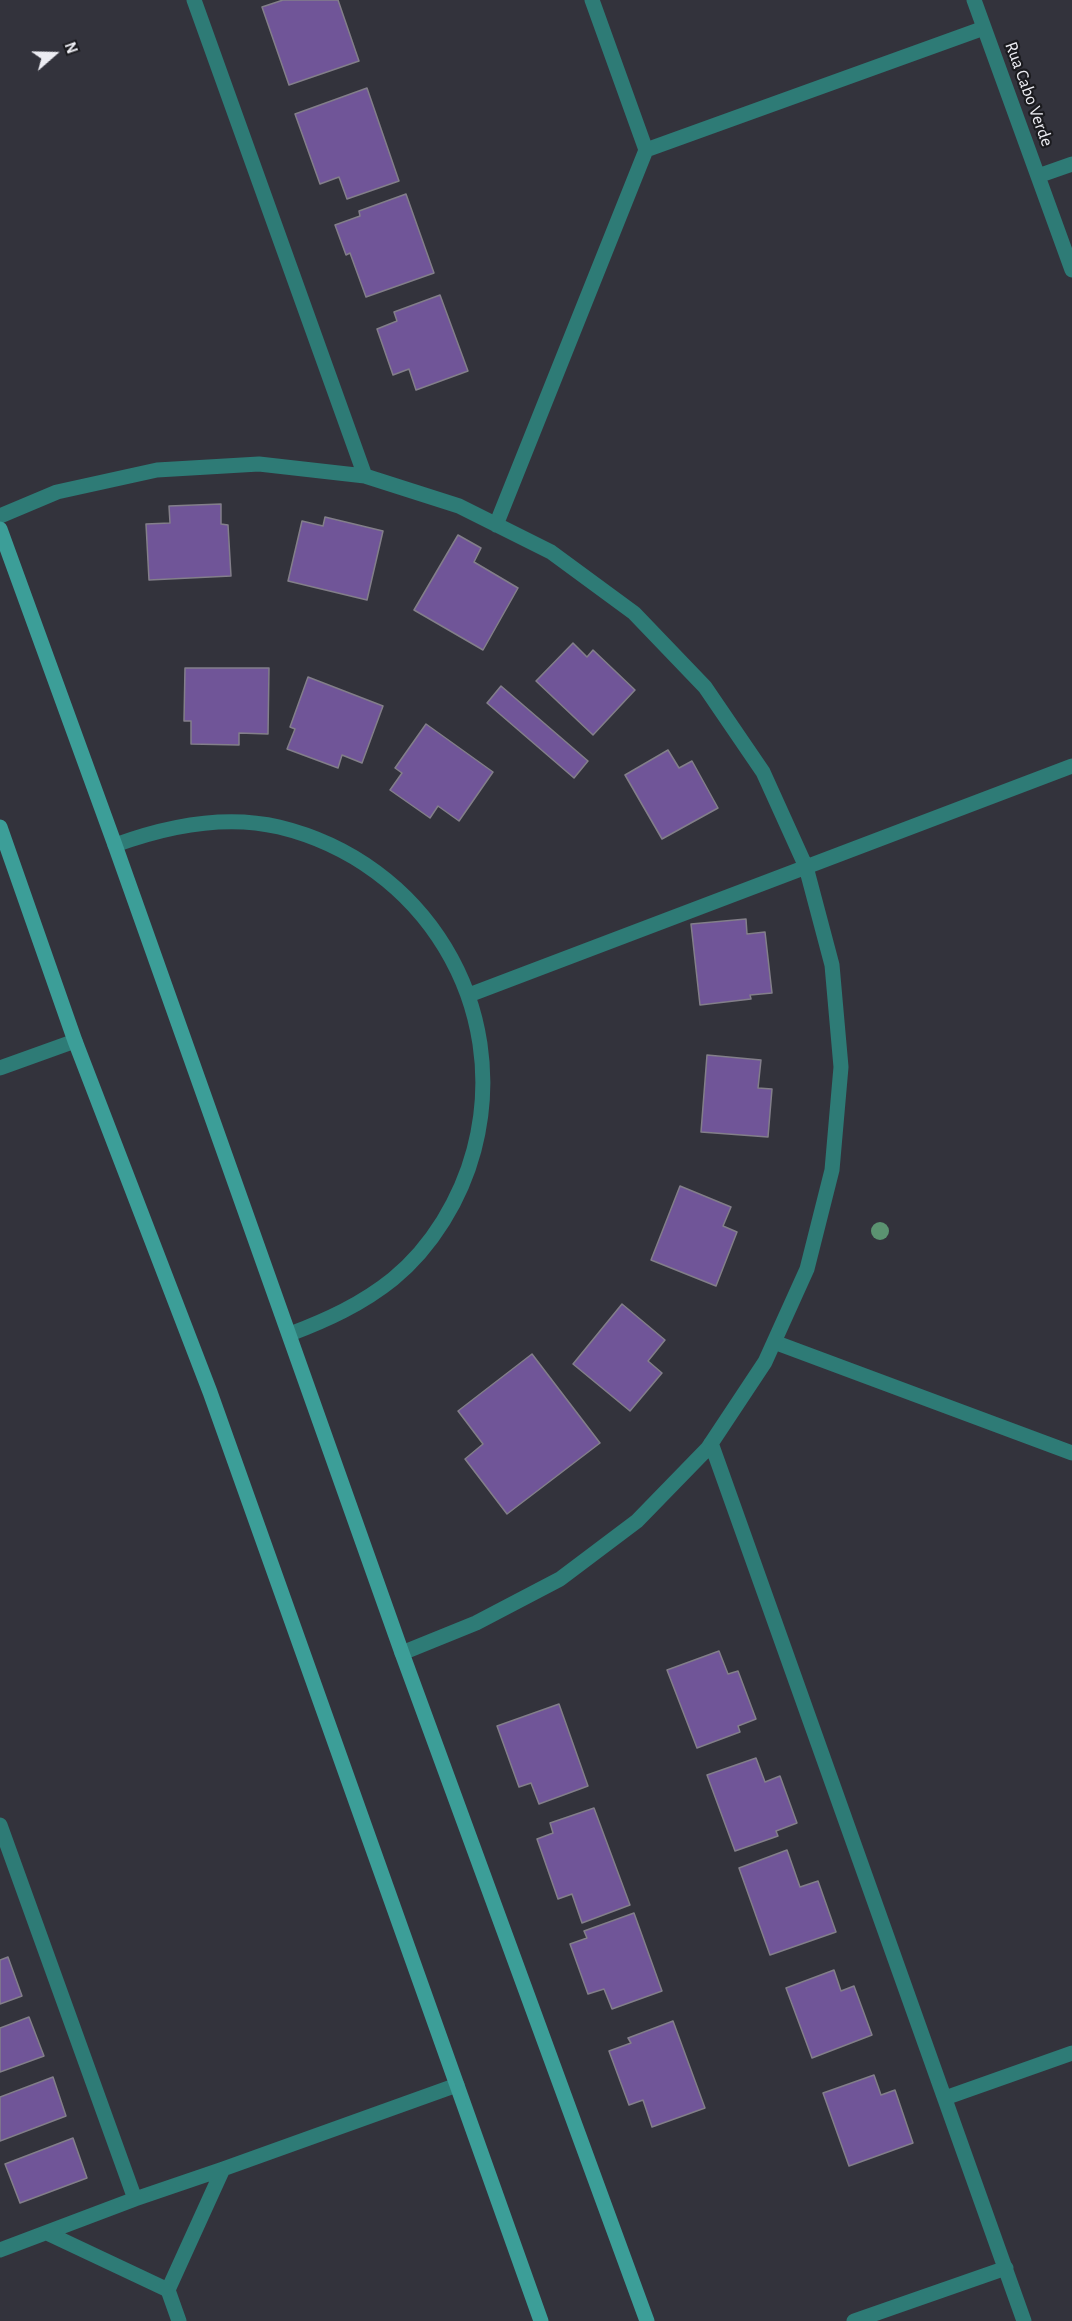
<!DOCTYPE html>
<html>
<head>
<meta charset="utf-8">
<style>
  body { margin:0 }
  #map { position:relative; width:1072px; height:2321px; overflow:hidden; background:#33333c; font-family:"Alegreya Sans",sans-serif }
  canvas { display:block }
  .north { position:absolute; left:24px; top:24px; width:60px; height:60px; -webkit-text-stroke:4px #1b1b1f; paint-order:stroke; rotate:70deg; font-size:16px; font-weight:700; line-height:24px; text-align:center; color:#ededf3 }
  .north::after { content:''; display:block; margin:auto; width:21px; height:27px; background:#ededf3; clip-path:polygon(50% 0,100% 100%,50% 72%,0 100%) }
</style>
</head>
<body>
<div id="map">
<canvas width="1072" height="2321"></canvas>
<div class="north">N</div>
</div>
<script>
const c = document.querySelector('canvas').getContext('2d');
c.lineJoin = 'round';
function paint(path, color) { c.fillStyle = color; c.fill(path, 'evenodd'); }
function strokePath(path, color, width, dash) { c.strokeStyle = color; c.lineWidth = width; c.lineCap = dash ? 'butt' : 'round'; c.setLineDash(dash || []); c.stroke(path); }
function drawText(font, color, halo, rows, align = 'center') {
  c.font = font + ' "Alegreya Sans",sans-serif'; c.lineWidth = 4.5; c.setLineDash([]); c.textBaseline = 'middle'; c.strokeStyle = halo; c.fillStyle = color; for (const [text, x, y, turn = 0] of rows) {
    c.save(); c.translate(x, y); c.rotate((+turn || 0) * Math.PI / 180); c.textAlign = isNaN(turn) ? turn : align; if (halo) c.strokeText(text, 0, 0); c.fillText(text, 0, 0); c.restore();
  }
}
const building = new Path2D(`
  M283 0H338L359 61 289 85 262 7Z
  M367 88 399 181 347 199 339 177 320 184 295 114Z
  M406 194 434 273 366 297 350 253 346 255 335 225 360 216 359 211Z
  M440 295 468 371 416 390 409 369 393 375 377 329 397 321 394 312Z
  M221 504V524L228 525 231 576 149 580 146 524 170 523 169 506Z
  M325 517 383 531 367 600 288 581 302 521 323 526Z
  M458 535 481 548 474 562 518 588 483 650 414 610Z
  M573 643 587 657 593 650 635 690 593 735 536 681Z
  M185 668H269L268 734 239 733V745L191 744V721H184Z
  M308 677 383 706 362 763 342 755 338 768 287 749 295 729 290 727Z
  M501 686 588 761 574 778 487 703Z
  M426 724 493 772 459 821 438 806 430 818 390 790 402 773 395 768Z
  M668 750 679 768 692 761 718 808 662 839 625 775Z
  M746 919 747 934 765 932 772 993 750 995 751 999 700 1005 691 924Z
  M707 1055 761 1060 758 1088 772 1089 768 1137 701 1132Z
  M680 1186 731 1207 723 1226 737 1232 716 1286 651 1260Z
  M622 1304 665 1340 648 1361 662 1373 630 1411 573 1364Z
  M532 1354 600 1443 507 1514 465 1459 483 1444 458 1411Z
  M719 1651 728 1674 738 1671 756 1719 738 1726 740 1732 697 1748 667 1670Z
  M559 1704 588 1786 539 1804 531 1783 519 1787 497 1726Z
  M756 1758 765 1782 780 1776 797 1823 776 1831 778 1836 735 1851 707 1775Z
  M594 1808 630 1905 582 1923 572 1894 558 1899 537 1839 553 1833 550 1823Z
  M787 1850 800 1887 818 1881 836 1932 770 1955 739 1868Z
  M634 1913 662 1991 612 2009 604 1989 588 1994 570 1944 587 1938 584 1931Z
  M8 1957 22 1996 0 2004V1960Z
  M834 1970 841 1991 854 1986 872 2035 812 2058 786 1988Z
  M29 2017 44 2056 0 2072V2028Z
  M673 2021 705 2108 652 2127 643 2100 629 2105 609 2051 631 2043 628 2038Z
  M874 2075 881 2095 895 2090 913 2143 849 2166 823 2093Z
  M53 2077 66 2116 0 2141V2097Z
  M73 2138 87 2178 20 2203 5 2164Z`);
paint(building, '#705598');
strokePath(building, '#837f8a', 1.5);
strokePath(new Path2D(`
  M194 0 365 476
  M974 0 1072 270
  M646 150 984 28
  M1038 176 1072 164
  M0 516 57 492 157 470 259 464 365 476 459 506 551 552 634 613 705 687 763 772 806 867 832 965 841 1067 832 1170 807 1269 765 1362 708 1448 637 1521 560 1579 476 1623 402 1653
  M496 525 646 150 592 0
  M115 845C167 826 224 814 279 827 424 862 512 1006 474 1150 461 1199 432 1247 393 1279 362 1304 327 1320 290 1334
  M469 995 1072 766
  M0 1068 75 1041
  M774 1342 1072 1453
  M711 1443 1024 2321
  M0 1825 135 2199
  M945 2098 1072 2053
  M47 2233 168 2290 179 2321
  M0 2250 135 2199 223 2169 457 2085
  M168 2290 223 2169
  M854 2321 1006 2268`), '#2e7b76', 15);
strokePath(new Path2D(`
  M0 529 115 845 402 1653 647 2321
  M0 827 75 1041 210 1392 541 2321`), '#3c9e98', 15);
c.fillStyle = '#5b9371';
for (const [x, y] of [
  [880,1231]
]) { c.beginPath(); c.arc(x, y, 9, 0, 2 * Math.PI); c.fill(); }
drawText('18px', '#ededf3', '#1b1b1f', [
  ["Rua Cabo Verde",1029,94,70]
]);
</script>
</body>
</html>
